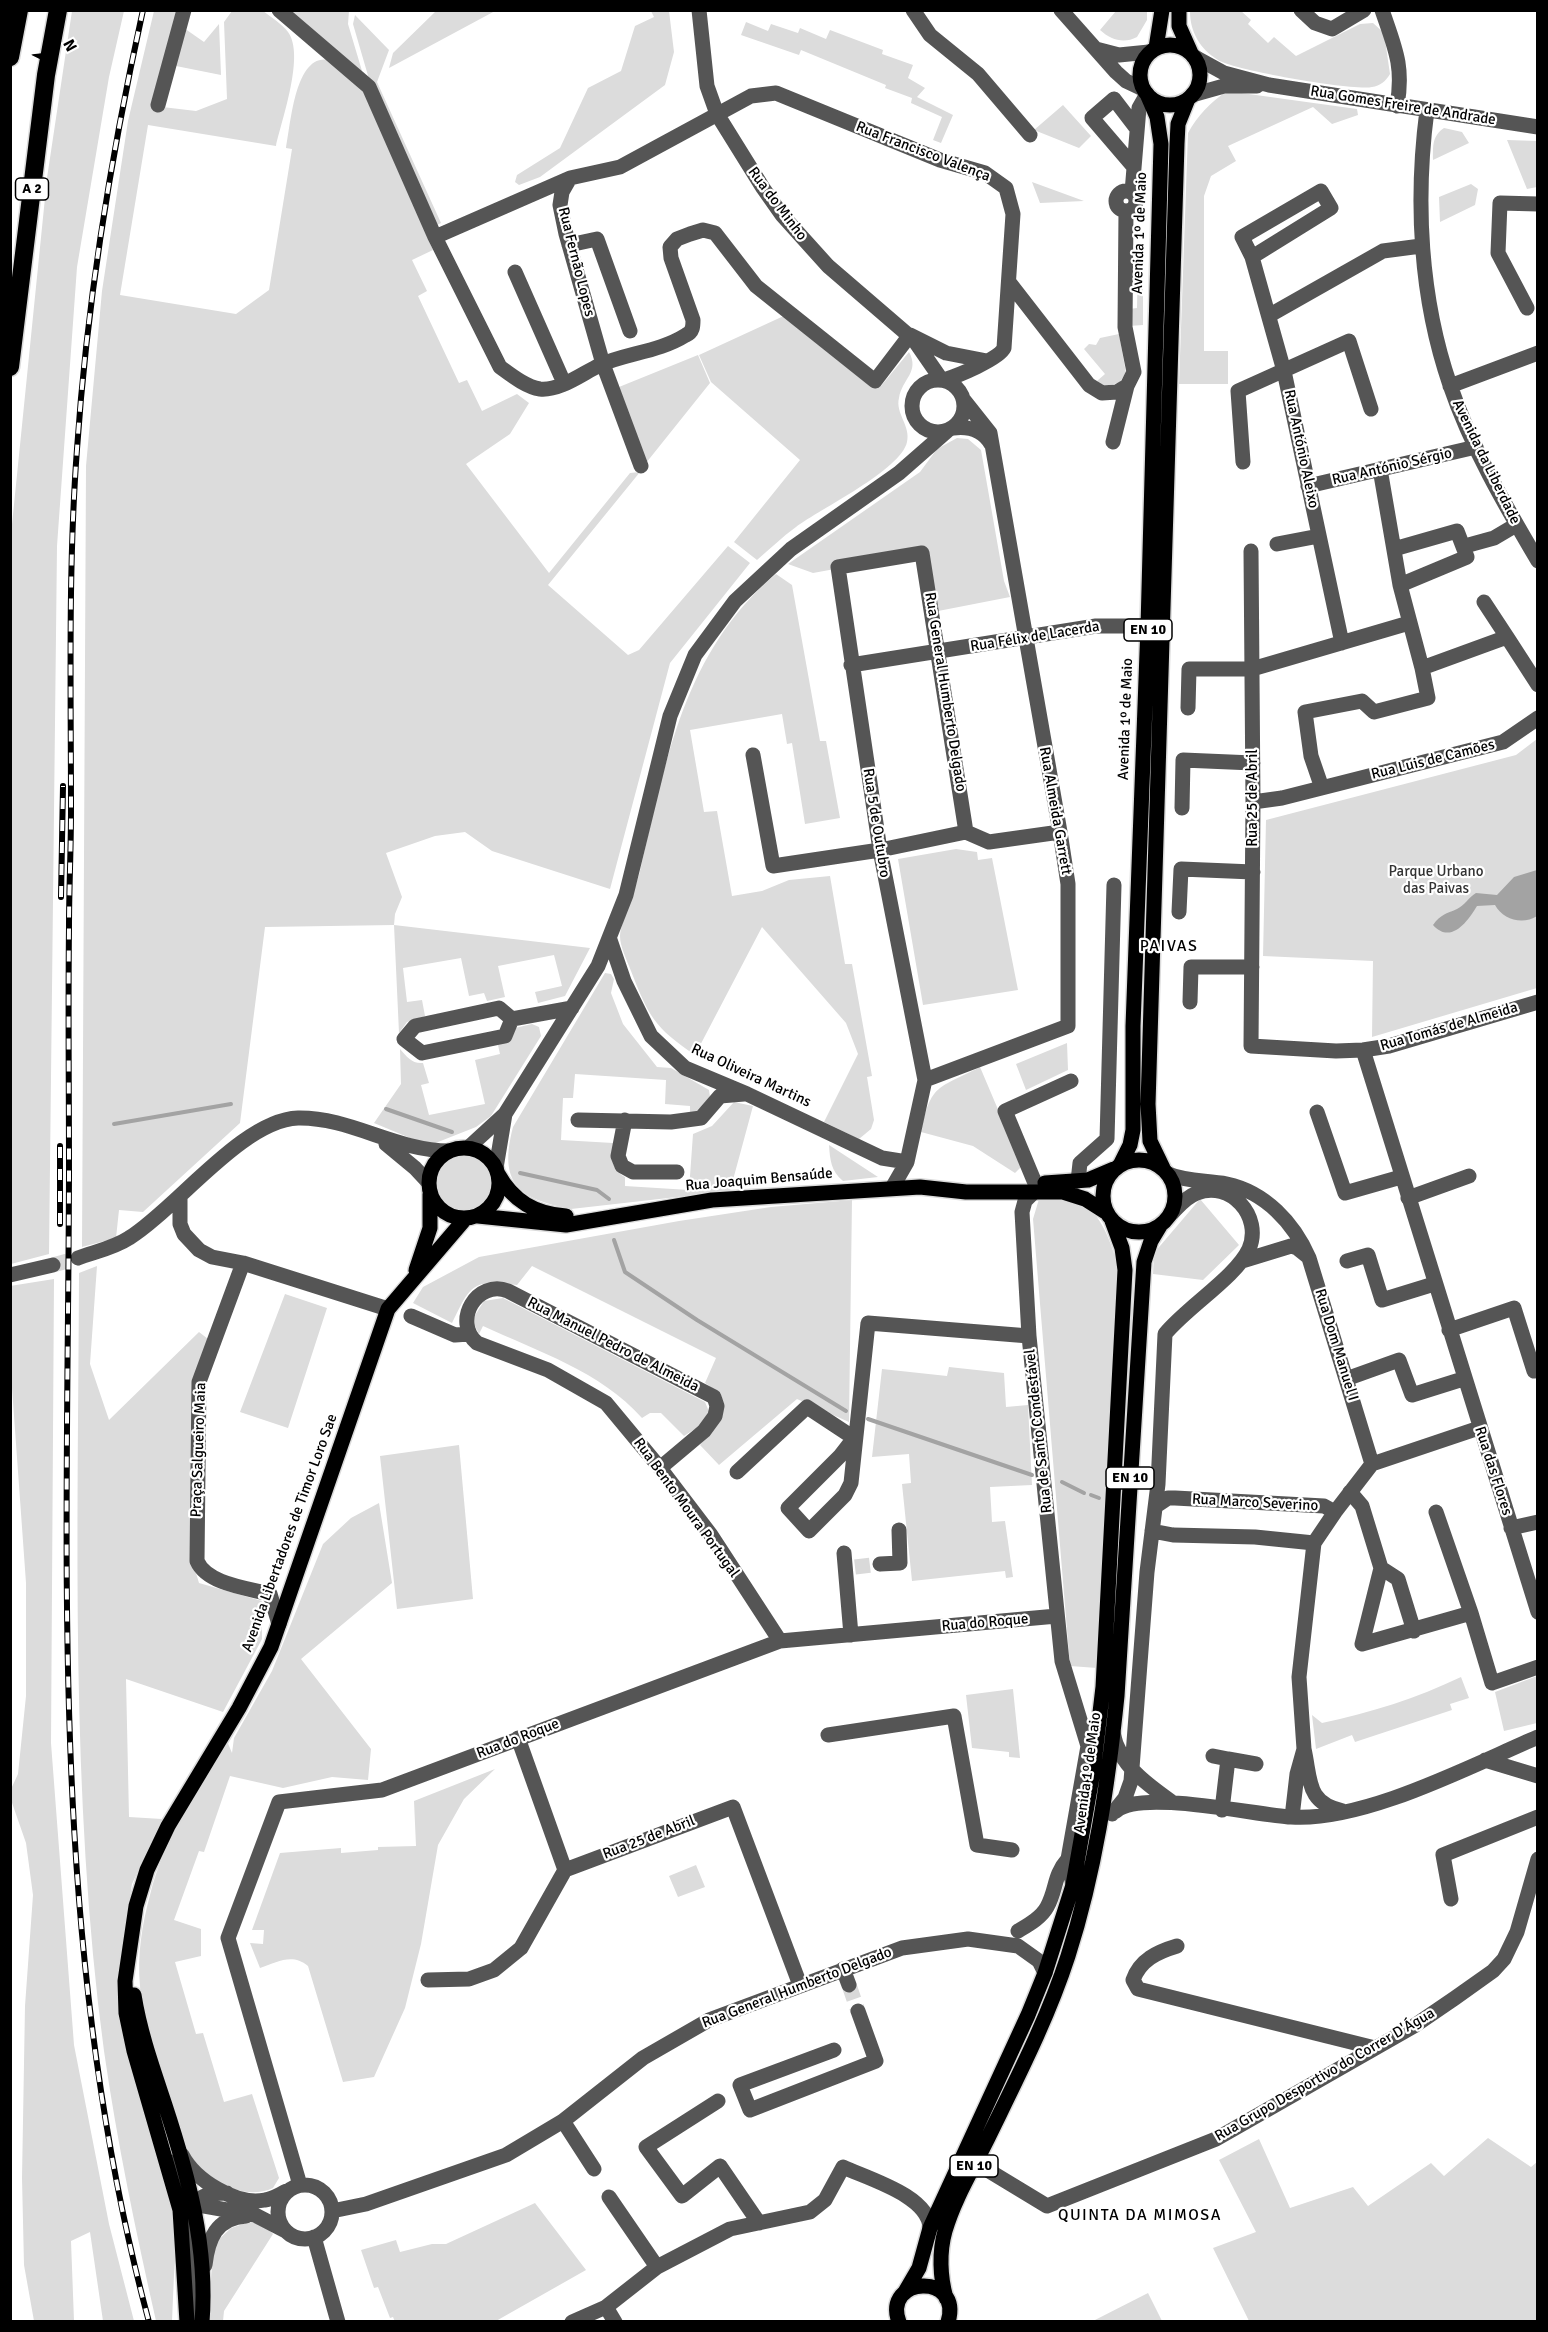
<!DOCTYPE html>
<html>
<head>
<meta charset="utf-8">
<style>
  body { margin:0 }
  #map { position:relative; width:1548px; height:2332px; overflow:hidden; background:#fff; font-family:Signika,sans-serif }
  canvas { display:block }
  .frame { position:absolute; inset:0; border:12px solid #000; pointer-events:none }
  .north { position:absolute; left:24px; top:24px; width:60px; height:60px; -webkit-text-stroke:4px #fff; paint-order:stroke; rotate:62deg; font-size:16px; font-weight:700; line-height:24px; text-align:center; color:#000 }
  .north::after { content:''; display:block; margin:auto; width:21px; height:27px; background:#000; clip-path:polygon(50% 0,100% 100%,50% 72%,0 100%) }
</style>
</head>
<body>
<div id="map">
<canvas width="1548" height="2332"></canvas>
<div class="frame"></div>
<div class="north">N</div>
</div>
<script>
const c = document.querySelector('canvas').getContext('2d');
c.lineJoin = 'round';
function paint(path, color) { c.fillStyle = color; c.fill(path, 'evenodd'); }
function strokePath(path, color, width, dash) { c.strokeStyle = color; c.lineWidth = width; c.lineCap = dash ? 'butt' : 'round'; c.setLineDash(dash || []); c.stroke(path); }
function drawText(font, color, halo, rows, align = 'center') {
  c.font = font + ' Signika,sans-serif'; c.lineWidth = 4.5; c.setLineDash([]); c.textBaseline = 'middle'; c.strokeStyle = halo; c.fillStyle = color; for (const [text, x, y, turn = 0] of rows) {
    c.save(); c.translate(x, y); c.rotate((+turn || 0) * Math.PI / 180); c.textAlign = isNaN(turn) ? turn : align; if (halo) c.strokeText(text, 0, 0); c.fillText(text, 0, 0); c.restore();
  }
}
paint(new Path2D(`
  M72 11H124L109 77 77 267 57 546 49 1254 11 1264 10 544 47 178Z
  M154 11H180L154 106 196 111 227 99 224 22 232 11H263C271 17 282 24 288 32 305 55 282 119 276 146L148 125 120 295 236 314 269 290 292 149 286 148C291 123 295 53 329 60L365 90 433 250 412 260 427 291 418 296 459 383 467 380 482 411 517 394 529 403 510 434 466 464 549 573 630 473 640 472 548 585 628 655 639 650 728 546 750 563 670 663 610 889 492 851 465 832 435 836 386 853 402 897 395 914 394 925 590 948 565 996 538 1003 535 992 562 986 554 955 498 966 505 997 487 1001 484 993 469 996 461 958 403 968 407 1002 422 1000 425 1016 407 1022 399 1033 394 925 265 927 240 1123 143 1212 119 1210 116 1238 82 1247 86 466 102 291 128 121Z
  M282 11H349L348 24 365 81Z
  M436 11H495L389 68 393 53Z
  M651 11H669L674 52 665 85 540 177 519 185 515 182 517 175 560 148 588 88 621 71 635 26 654 17Z
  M1116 11H1147V20L1137 37C1124 44 1111 40 1100 30Z
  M1190 11H1241L1251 20 1248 24 1268 43 1274 37 1296 56 1360 24 1373 23 1384 33 1390 74C1386 81 1380 86 1372 87 1353 91 1233 70 1218 60 1200 49 1190 32 1190 11Z
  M355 15 389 50 377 82 441 223 433 227 371 86 353 24Z
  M746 22 768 31 771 24 798 33 800 28 826 39 830 30 883 50 882 54 913 65 908 78 925 88 917 97 953 115 941 143 933 140 942 117 911 103 912 98 885 88 886 85 801 50 799 55 741 35Z
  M219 24 221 75 171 65 181 26 204 42Z
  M1227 91 1357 109 1358 115 1332 124 1313 107 1228 146 1236 161 1211 176 1204 196V351H1228V384H1179L1188 133C1198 115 1210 103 1227 91Z
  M1063 105 1091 136 1079 148 1034 130Z
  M1444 128 1462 132 1469 143 1433 160C1433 146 1432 136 1444 128Z
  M1507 140 1537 141V187L1527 189Z
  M1032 182 1084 201 1040 203Z
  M1471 184 1478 189 1475 205 1440 222 1439 197Z
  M1138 258H1143V325L1129 326V309L1137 308Z
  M788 314 881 386 909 352C920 372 902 379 899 398 895 413 911 426 907 442 901 470 820 509 796 527 782 537 770 549 757 560L734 542 800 460 711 382 699 355Z
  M1119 334 1126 373 1119 383 1104 386 1097 381 1105 374 1084 349 1089 344 1096 345 1100 338Z
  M698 355 710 383 646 463 619 387Z
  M957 438 968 439 981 450 1004 581 1010 597 933 612 922 553 813 573 788 564 920 472 937 449Z
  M776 574 792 585 820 741H826L840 818 805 824 792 743 787 744 782 714 690 730 704 812 717 811 732 896 762 891 789 880 830 876 845 964H852L872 1076 867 1077 874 1120 871 1129 859 1139 824 1122 858 1054 846 1023 762 927 695 1055C654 1027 649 1017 631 971 627 960 620 947 620 936 621 921 636 888 640 871 666 760 684 651 776 574Z
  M1537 739V988L1372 1037 1373 961 1263 956 1266 820 1516 755Z
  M956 849 977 852 978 860 992 858 1018 990 923 1005 898 859Z
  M605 973 611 974 614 979 611 993 623 1024 657 1067 671 1068 709 1090 710 1097 699 1110 690 1114V1106L665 1104 666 1080 575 1074 573 1098H563L561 1140 613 1143C613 1158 610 1169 625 1177V1186L689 1190 693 1134 712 1126 734 1102 753 1106 730 1191 571 1209C519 1199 498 1184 513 1127Z
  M532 1024 539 1027 541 1036 491 1116 476 1127 433 1144 422 1143 374 1123 401 1084 400 1049C407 1057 412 1064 423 1063L429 1083 421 1085 429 1115 485 1104 475 1060 500 1054 498 1045 509 1041 515 1028Z
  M1067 1043 1068 1070 1026 1090 1016 1064Z
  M980 1067 1022 1166 1015 1173 973 1146 921 1132C931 1083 938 1089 980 1067Z
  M829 1145 878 1177 843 1181C831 1171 830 1160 829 1145Z
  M437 1184a28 28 0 1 1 56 0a28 28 0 1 1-56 0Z
  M1039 1199C1050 1199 1062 1197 1073 1200 1099 1206 1110 1240 1117 1263L1097 1668 1070 1666 1033 1219Z
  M1200 1199 1239 1245 1203 1280 1153 1274 1154 1253Z
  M852 1200 849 1422 797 1399 719 1465 700 1445C716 1426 727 1420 721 1394L705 1383 716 1358 532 1266 517 1285C472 1279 471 1284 452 1323L413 1303 423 1287 479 1257 679 1221 771 1207Z
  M97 1266 90 1364 109 1420 199 1332 208 1339 193 1563 199 1583 262 1601V1639L223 1712 126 1679 129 1817 162 1819 132 1884 124 1936 129 2055 176 2228 172 2321H156C136 2232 117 2142 104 2051 70 1794 78 1532 79 1273Z
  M54 1279 51 1743 74 2045 109 2224 134 2321H103L90 2232 71 2241 74 2321H34L24 2265 22 2178 25 2006 33 1895 26 1843 10 1797 11 1789 18 1774 26 1696V1583L11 1374 10 1286Z
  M285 1294 327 1308 288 1428 240 1412Z
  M503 1298 705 1402 710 1414 698 1427 684 1436 661 1413H650L642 1418C600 1371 539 1352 483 1326L479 1334 472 1320 484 1301Z
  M949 1367 1004 1373 1006 1407 1028 1405 1032 1485 990 1487 992 1522 1005 1521 1013 1577 1006 1578 1005 1571 912 1581 902 1484 911 1483 909 1454 872 1457 882 1369 947 1376Z
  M459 1445 473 1599 397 1609 380 1456Z
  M379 1503 392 1583 301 1659 371 1749 368 1780 332 1777 283 1788 230 1776 204 1852 199 1851 174 1920 201 1929V1956L175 1962 196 2034 203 2033 224 2102 252 2094 279 2178 273 2188C242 2202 204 2179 188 2152 180 2140 177 2123 173 2109 160 2070 142 2028 140 1986 137 1955 142 1925 150 1895 163 1840 199 1790 227 1741L232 1753 234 1738 272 1671 323 1544 351 1518Z
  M1537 1676V1723L1504 1731 1495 1692Z
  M1461 1677 1469 1698 1450 1704 1452 1710 1355 1742 1352 1735 1316 1749 1312 1715 1322 1723C1370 1713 1417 1698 1461 1677Z
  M1013 1689 1020 1758 1009 1757V1752L972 1748 966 1695Z
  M495 1769 464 1799 438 1845 421 1944 405 2008 374 2077 343 2082 308 1966C292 1953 278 1962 260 1968L250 1943 263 1944 264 1930H252L280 1853 341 1848V1853L378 1850V1847L416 1846 414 1801Z
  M696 1865 705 1887 678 1897 669 1876Z
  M1488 2138 1531 2167 1537 2162V2321H1249L1213 2248 1256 2232 1219 2160 1259 2139 1290 2208 1353 2187 1368 2206 1431 2163 1444 2176Z
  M535 2203 586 2270 496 2321 395 2322 393 2317 390 2318 378 2287 374 2288 361 2250 396 2240 400 2252 432 2244H446Z
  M249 2222 265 2225 273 2234 224 2311 223 2321 209 2322 213 2245 231 2228Z
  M1148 2293 1162 2321H1093Z`), '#dcdcdc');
paint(new Path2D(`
  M1537 870V916C1523 925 1503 920 1495 905L1477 906C1468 921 1451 945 1433 925 1441 914 1446 914 1457 909 1464 906 1469 897 1476 893L1497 895 1514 877Z`), '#a3a3a3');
strokePath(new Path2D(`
  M386 1109 452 1132
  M114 1124 231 1104
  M520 1173 597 1190 609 1199
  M614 1240 625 1272 697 1320 846 1411
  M868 1419 1032 1475
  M1062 1482 1084 1493
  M1091 1495 1099 1498`), '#a3a3a3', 4);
strokePath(new Path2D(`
  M53 1265 78 1258
  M855 1567 880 1564
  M849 1985 858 2011`), '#d9d9d9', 15, [15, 8]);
const major = new Path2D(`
  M1179 10V26L1191 53
  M1140 75a30 30 0 1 1 60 0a30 30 0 1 1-60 0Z
  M1156 48 1162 10
  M429 1183a35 35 0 1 1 70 0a35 35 0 1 1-70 0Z
  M1103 1196a36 36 0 1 1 72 0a36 36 0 1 1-72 0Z
  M1120 1165 1130 1145 1133 1130V1026L1148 626 1161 144 1157 117 1147 94
  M1163 1168 1150 1141 1148 1104 1177 144 1178 124 1188 99
  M498 1174C513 1201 535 1214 566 1216
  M1045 1183 1088 1180 1114 1169
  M478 1216 566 1225 712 1200 920 1187 966 1192H1063L1085 1199 1107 1213
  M416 1270 430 1228V1194
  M134 1995C140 2033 153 2069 165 2105 188 2175 208 2247 202 2322
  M905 2292 919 2268 930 2228 1028 2015 1045 1973 1073 1885 1093 1772 1103 1687 1125 1270 1122 1248 1112 1221
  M946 2298C940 2277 939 2252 945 2231 954 2200 971 2172 985 2144 1015 2082 1047 2021 1068 1956 1095 1872 1108 1784 1117 1696L1144 1262 1151 1241 1160 1226
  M187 2322 180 2210 134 2051 126 2013 125 1981 136 1906 147 1870 168 1826 239 1708 271 1647 388 1309 465 1219
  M899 2322C882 2276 963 2272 948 2322`);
const highway = new Path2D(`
  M10 57 19 10
  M10 367 46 75 58 10`);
strokePath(major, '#dbdbdb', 18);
strokePath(highway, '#dbdbdb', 21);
strokePath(new Path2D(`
  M279 10 369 87 435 237 500 367C511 375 526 387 540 389 560 391 583 373 600 365 627 353 659 352 686 335 693 332 693 326 693 320L671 258 670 247 677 239 690 234 703 230 715 233 756 286 875 381 910 335 946 353 987 361
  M699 10 707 86 717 114 763 188 782 215 828 266 914 340 941 379
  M913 10 930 35 978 74 1030 135
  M1061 10 1116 72 1126 81 1143 89
  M1301 10 1315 23 1332 29 1364 10
  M1382 10C1395 48 1404 66 1397 106
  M1096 49 1119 55 1149 52
  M1193 56 1224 73 1269 85 1538 127
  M1192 95 1224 86H1257
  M158 105 184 10
  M1427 110C1415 201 1420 298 1450 385 1471 447 1505 505 1538 561
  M1134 167 1092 118 1114 99 1137 129
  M1116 201a10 10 0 1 1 20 0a10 10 0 1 1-20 0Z
  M1132 192 1139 108 1147 94
  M435 237 570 178
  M569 245 597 239 630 331
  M1252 257 1331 208 1321 191 1242 237 1252 257 1284 371 1342 643
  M515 272 564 383
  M1009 282 1089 385 1102 393 1117 392 1127 386 1134 372 1125 327 1126 211
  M1527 308 1498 253 1500 203 1538 204
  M1270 315 1383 251 1421 246
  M912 406a26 26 0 1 1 52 0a26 26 0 1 1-52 0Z
  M1450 386 1538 353
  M953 428C968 426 983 430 991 444
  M1113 442 1127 386
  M1243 462 1238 391 1349 341 1371 409
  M641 466 603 364 566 234 560 205 562 192 570 178 620 167 751 96 776 93 940 160 985 173 1006 188 1013 214 1004 348C999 359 957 376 944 380
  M1380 469 1400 585 1422 668 1507 637 1538 685
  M1308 486 1476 447
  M1277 544 1319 536
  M1465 546 1494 538 1516 525
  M1394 549 1457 531 1467 557 1400 585
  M1251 551 1253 802 1251 1046 1336 1051 1363 1050 1389 1046 1538 1002
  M1484 602 1507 637
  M851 665 1096 626H1148
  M1188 708 1189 669H1252L1409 623
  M753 755 773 866 880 850 966 832 989 842 1060 832
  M1322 788 1311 756 1305 712 1362 701 1374 712 1428 698 1422 668
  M1253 802 1282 798 1503 742 1538 718
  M1182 808 1183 760 1253 763
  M1179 912 1181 869 1253 872
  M610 940 624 981 651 1036 685 1068 747 1094 882 1158 907 1162
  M1190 1002 1191 967H1252
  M512 1019 505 1036 422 1053 404 1039 415 1026 499 1008 512 1019 572 1008
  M1363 1050 1538 1612
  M925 1080 1068 1026V884L1060 832 990 433 963 399
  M1317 1112 1345 1193 1401 1177
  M578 1120 671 1122 701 1118 720 1096 744 1094
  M625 1120 618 1156 622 1166 633 1172H677
  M386 1144 415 1168 428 1182
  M469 1147 505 1114 598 966 626 895 670 716 695 655 735 601 791 549 899 473 947 431
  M496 1168 505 1114
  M1168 1174C1188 1182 1206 1180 1227 1184 1265 1192 1294 1223 1309 1258L1372 1464
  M1078 1181 1080 1163 1107 1139 1114 885
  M1035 1183 1005 1111 1071 1081
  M892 1188 907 1162 925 1080 880 850 838 567 922 553 966 832
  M1034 1192 1025 1201 1022 1212 1029 1336 1062 1661 1088 1746 1068 1859 1073 1885
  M180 1196V1224L184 1234 199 1250 212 1257 243 1263 388 1309
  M1408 1198 1469 1176
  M78 1258C94 1252 114 1248 129 1238 176 1209 242 1120 298 1118 350 1117 396 1151 449 1151
  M1242 1261 1291 1246 1297 1248 1307 1256
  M1347 1261 1368 1255 1382 1300 1434 1284
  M243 1263 199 1382 197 1561C207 1584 247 1588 270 1594L279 1624
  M10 1275 53 1265
  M411 1316 455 1335 469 1334
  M1449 1330 1514 1308 1534 1371
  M1346 1379 1399 1360 1412 1395 1463 1379
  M1372 1464 1479 1428
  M660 1468 704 1431 715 1416 717 1406 714 1397 508 1291C477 1279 452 1321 477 1343L548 1370 606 1403 660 1468 711 1535 780 1641
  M737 1472 807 1407 854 1438 840 1456 788 1508 809 1531 845 1495 851 1483 868 1323 1029 1336
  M1350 1492 1362 1506 1381 1568 1362 1644 1471 1613 1492 1683 1538 1667
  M1335 1512 1372 1464
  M1436 1512 1471 1613
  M1511 1528 1538 1522
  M1152 1531 1173 1535 1255 1537 1314 1543 1335 1512 1324 1506 1175 1498H1168L1156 1506
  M844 1553 851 1635
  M880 1564 900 1563 899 1530
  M1381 1568 1398 1579 1414 1631
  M1113 1733C1119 1765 1148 1785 1172 1802
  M828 1735 954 1716 977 1845 1012 1850
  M518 1738 565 1870
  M1304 1749C1311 1780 1306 1803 1343 1811
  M1213 1756 1228 1759 1222 1810
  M1228 1759 1256 1764
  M1485 1760 1538 1776
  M1116 1811C1141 1789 1255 1815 1291 1817 1364 1822 1470 1766 1538 1737
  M1112 1814 1125 1798 1131 1781 1147 1572 1158 1484 1165 1334C1187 1307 1236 1277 1249 1249 1263 1216 1230 1180 1197 1193 1186 1197 1179 1206 1172 1213
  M1292 1817 1297 1774 1304 1749 1299 1677 1314 1543
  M1451 1899 1443 1855 1538 1817
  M1018 1931C1028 1925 1041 1918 1047 1907 1057 1889 1053 1876 1068 1859
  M1177 1946C1157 1952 1140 1960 1133 1980L1138 1989 1375 2048
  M843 1969 849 1985
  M428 1980 469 1979 494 1970 521 1948 565 1870 733 1807 800 1985
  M834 2050 740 2085 750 2110 876 2061 858 2011
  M718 2101 646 2147 682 2196 720 2166 759 2223
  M563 2121 594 2169
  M182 2155C195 2180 236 2206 265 2200 273 2199 280 2194 287 2191
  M174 2162 182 2188 193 2204 255 2215 284 2230
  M976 2163 1047 2206 1216 2139 1414 2026 1455 1998 1493 1971 1504 1959 1517 1932 1538 1859
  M278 2212a27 27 0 1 1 54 0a27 27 0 1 1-54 0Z
  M300 2185 228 1938 279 1802 382 1790 780 1641 1057 1616
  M609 2197 657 2267
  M332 2211 366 2204 506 2155 563 2121 643 2058 709 2020 902 1948 968 1939 1018 1946 1039 1961 1045 1973
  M314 2237 338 2322
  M205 2265C208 2239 216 2218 246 2216
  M606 2307 615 2322
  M190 2317 194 2288 188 2213C197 2195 208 2193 227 2193
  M572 2322 606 2307 657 2267 730 2229 810 2212 825 2200 843 2167C869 2179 929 2196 930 2228`), '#555', 15);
strokePath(major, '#000', 15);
strokePath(highway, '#000', 18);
const rail = new Path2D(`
  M143 10C111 155 87 301 77 449 68 569 71 690 71 811 71 850 69 888 69 927 68 1009 69 1091 69 1173 68 1559 47 1945 149 2322
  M61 897 63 786
  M60 1224V1146`);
strokePath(rail, '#000', 6);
strokePath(rail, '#fff', 4, [11]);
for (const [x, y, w] of [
  [32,189,33],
  [1148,630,48],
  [1130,1478,48],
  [974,2166,48]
]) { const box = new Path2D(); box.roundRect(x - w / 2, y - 11, w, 22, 4.5); c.fillStyle = '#fff'; c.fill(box); strokePath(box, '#000', 1.5); }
drawText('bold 14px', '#000', null, [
  ["A 2",32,189],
  ["EN 10",1148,630],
  ["EN 10",1130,1478],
  ["EN 10",974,2166]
]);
drawText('15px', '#000', '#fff', [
  ["Rua Gomes Freire de Andrade",1403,106,9],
  ["Rua Francisco Valença",923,152,21],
  ["Rua do Minho",777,204,53],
  ["Avenida 1º de Maio",1140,233,-88],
  ["Rua Fernão Lopes",576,262,76],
  ["Rua António Aleixo",1301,449,78],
  ["Avenida da Liberdade",1486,462,64],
  ["Rua António Sérgio",1392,467,-13],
  ["Rua Félix de Lacerda",1035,637,-9],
  ["Rua General Humberto Delgado",945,692,81],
  ["Avenida 1º de Maio",1126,719,-88],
  ["Rua Luis de Camões",1433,760,-14],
  ["Rua 25 de Abril",1253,798,-90],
  ["Rua Almeida Garrett",1055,811,80],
  ["Rua 5 de Outubro",876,823,81],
  ["Rua Tomás de Almeida",1449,1027,-16],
  ["Rua Oliveira Martins",751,1076,25],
  ["Rua Joaquim Bensaúde",759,1180,-5],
  ["Rua Manuel Pedro de Almeida",613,1345,27],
  ["Rua Dom Manuel I",1336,1345,73],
  ["Rua de Santo Condestável",1039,1431,-96],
  ["Praça Salgueiro Maia",199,1450,-88],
  ["Rua das Flores",1493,1471,72],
  ["Rua Marco Severino",1255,1503,3],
  ["Rua Bento Moura Portugal",686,1508,54],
  ["Avenida Libertadores de Timor Loro Sae",290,1533,-70],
  ["Rua do Roque",985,1623,-5],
  ["Rua do Roque",518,1739,-21],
  ["Avenida 1º de Maio",1088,1773,-82],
  ["Rua 25 de Abril",649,1838,-21],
  ["Rua General Humberto Delgado",797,1988,-21],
  ["Rua Grupo Desportivo do Correr D'Água",1325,2075,-30]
]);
drawText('15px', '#333', '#fff', [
  ["Parque Urbano",1436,872],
  ["das Paivas",1436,889]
]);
c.letterSpacing = '1.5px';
drawText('16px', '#000', '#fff', [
  ["PAIVAS",1169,947],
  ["QUINTA DA MIMOSA",1140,2216]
]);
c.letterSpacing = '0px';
</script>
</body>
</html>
